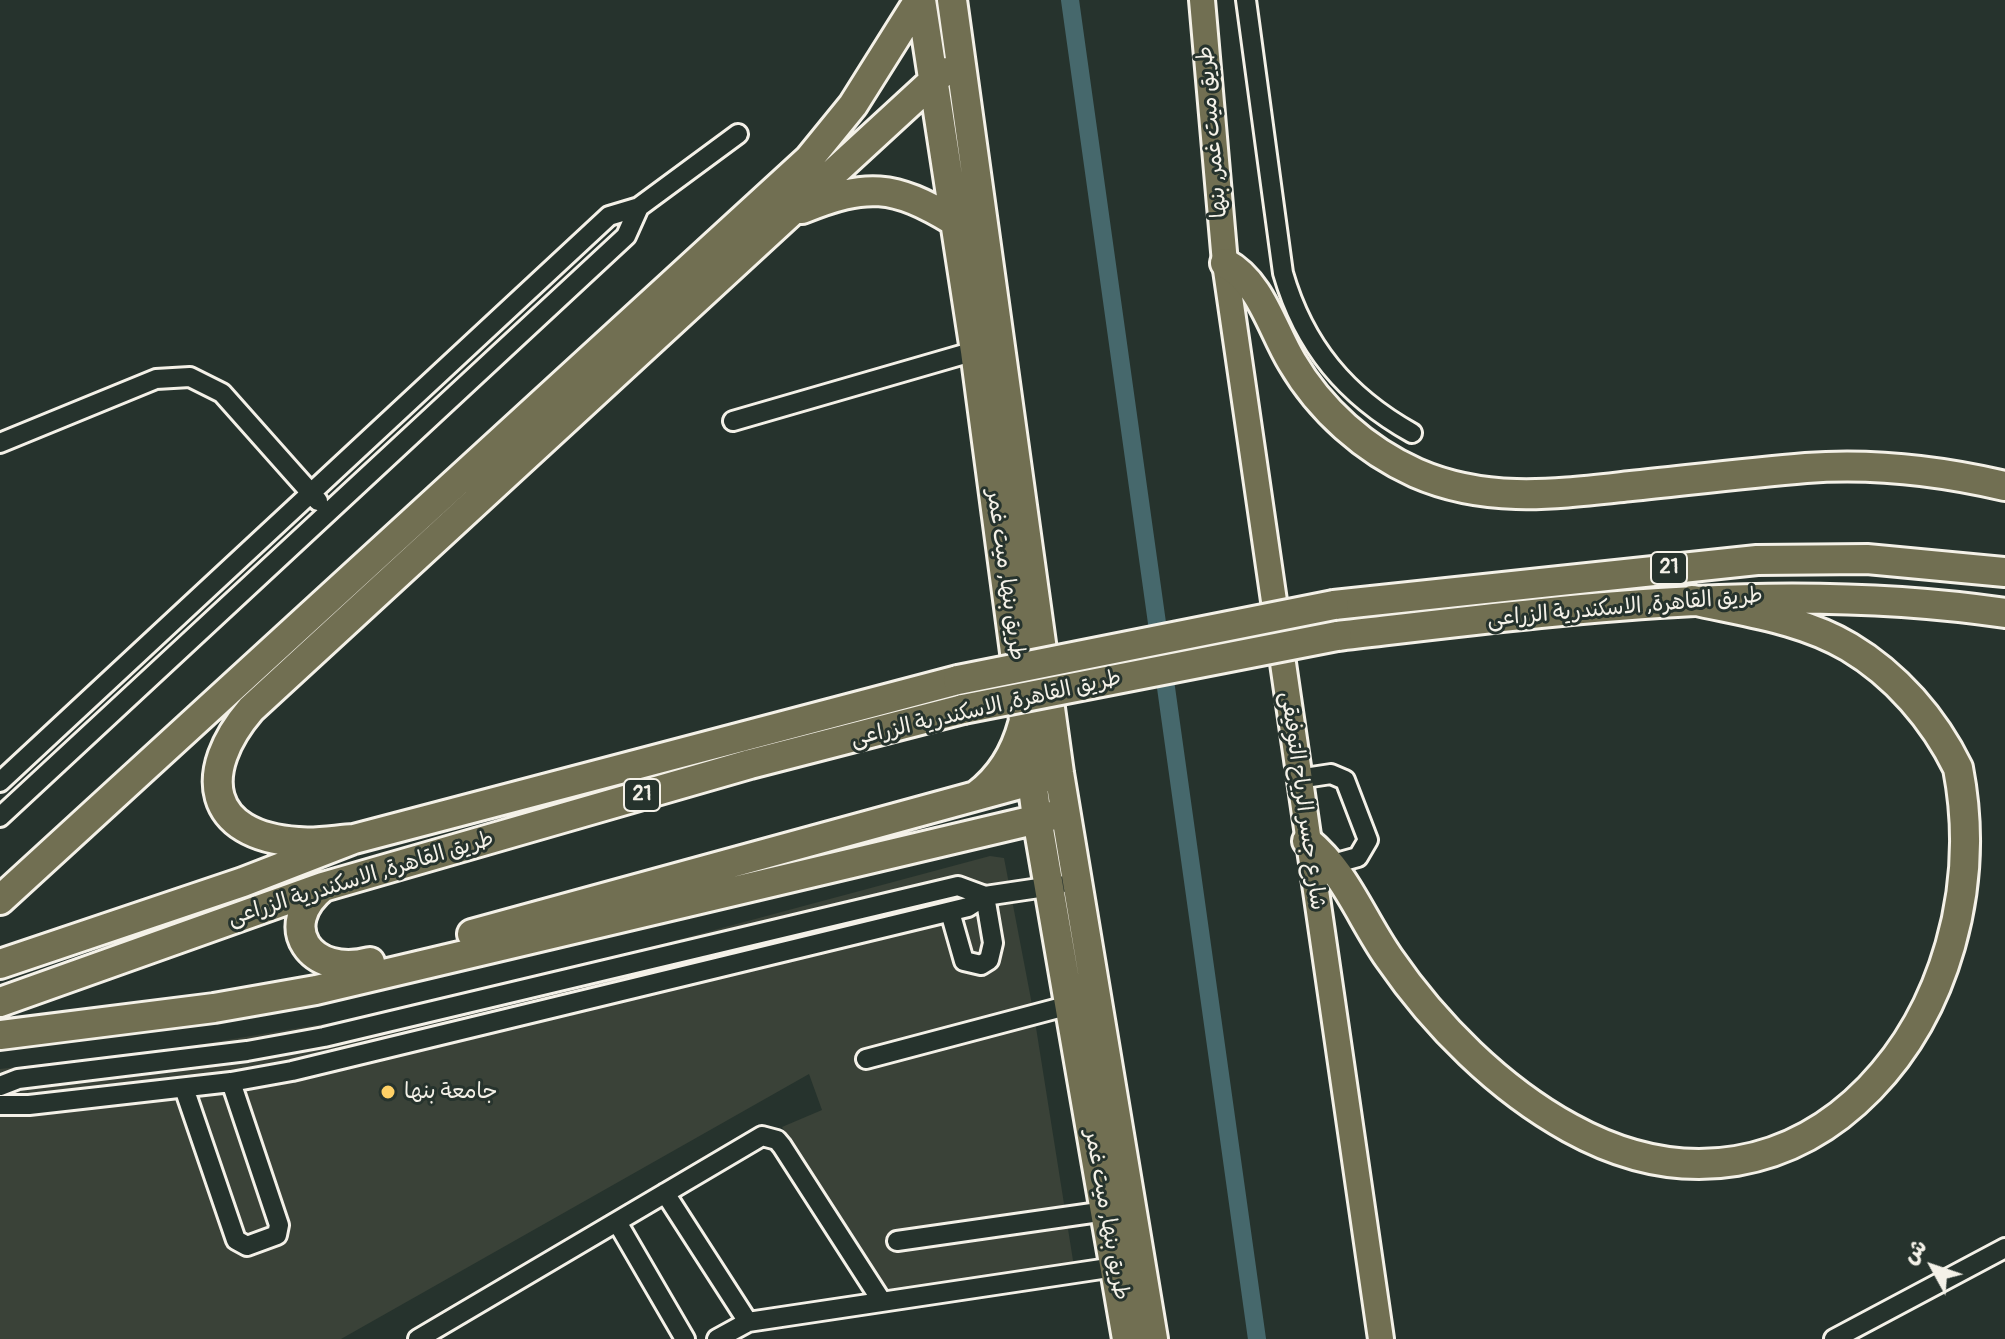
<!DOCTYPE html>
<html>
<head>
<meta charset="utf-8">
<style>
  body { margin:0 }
  #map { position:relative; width:2005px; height:1339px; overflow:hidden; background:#26332d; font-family:Pangolin,"Playpen Sans Arabic",sans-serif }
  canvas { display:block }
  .north { position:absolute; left:1893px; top:1227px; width:80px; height:80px; -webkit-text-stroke:6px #26332d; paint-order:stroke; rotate:310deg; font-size:22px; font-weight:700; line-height:32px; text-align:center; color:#f4f1e8 }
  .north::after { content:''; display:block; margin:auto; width:28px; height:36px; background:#f4f1e8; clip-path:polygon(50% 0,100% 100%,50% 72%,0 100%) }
</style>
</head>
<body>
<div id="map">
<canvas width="2005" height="1339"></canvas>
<div class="north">ش</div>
</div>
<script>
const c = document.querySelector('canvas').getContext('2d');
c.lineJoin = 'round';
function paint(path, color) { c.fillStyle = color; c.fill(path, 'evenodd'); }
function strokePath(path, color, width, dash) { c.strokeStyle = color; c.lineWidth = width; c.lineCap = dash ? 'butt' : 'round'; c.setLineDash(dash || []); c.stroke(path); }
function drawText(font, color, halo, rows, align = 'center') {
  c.font = font + ' Pangolin,"Playpen Sans Arabic",sans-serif'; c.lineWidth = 6; c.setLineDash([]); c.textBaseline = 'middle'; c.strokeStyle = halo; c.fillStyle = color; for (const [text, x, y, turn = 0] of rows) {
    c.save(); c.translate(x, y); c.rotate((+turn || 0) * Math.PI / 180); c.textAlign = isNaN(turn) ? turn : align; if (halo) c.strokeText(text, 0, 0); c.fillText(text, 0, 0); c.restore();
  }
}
paint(new Path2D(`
  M990 856 1004 858 1034 1015 1075 1273 898 1298 887 1291 782 1127 822 1110 809 1074 341 1339H0V1069L185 1047 431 1006Z`), '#3a4238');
strokePath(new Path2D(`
  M1070 0 1257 1339`), '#46686c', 18);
const minor = new Path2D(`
  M1246 0 1283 273C1304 346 1346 396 1412 433
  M639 207 738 134
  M733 421 975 351
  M0 443 156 379 190 377 222 393 318 501
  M1298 779 1331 774 1345 780 1368 840 1358 857 1322 867
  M0 782 609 216 639 207 626 236 0 817
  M866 1059 1070 1005
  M0 1086 18 1079 247 1051 324 1037 958 886 985 896 993 943 989 960 981 965 964 961 950 912
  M184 1088 236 1240 247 1246 277 1235 279 1225 231 1082
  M0 1105H29L231 1082 292 1071 968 907 985 896 1059 885
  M665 1193 748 1322
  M617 1222 685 1339
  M897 1241 1106 1211
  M418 1339 762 1136 777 1140 782 1146 881 1300
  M717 1339 748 1322 1115 1267
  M1834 1339 2005 1248`);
const major = new Path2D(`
  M1202 0 1225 263 1381 1339`);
const highway = new Path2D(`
  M921 0 975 351 1037 818 1127 1339
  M952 0 1059 773 1153 1339
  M802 209C867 183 893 184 954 221
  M1225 263C1261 282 1272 329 1292 362 1320 410 1365 450 1416 473 1487 504 1557 494 1631 486 1689 480 1748 473 1806 468 1872 463 1941 471 2005 486
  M1334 605 1757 560 1867 559 2005 572
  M1337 636C1562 610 1779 580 2005 613
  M977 795C1001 777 1015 754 1023 724
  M354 839C336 840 316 844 298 842 206 836 197 772 251 709L943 72
  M1307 841C1346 873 1361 918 1389 958 1435 1025 1499 1089 1570 1128 1805 1258 2005 1012 1958 768 1934 719 1896 675 1849 647 1802 619 1745 612 1692 600
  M323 887C275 926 310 978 370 962
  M0 900 809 159 853 105 919 0
  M472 934 1049 776
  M0 964 243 882 354 839 958 680
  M0 1002 323 887 750 764 963 709
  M0 1035 214 1008 316 990 1055 815`);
strokePath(minor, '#f4f1e8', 24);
strokePath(major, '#f4f1e8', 30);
strokePath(highway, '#f4f1e8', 34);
strokePath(minor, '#26332d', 18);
strokePath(major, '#716f52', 24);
strokePath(highway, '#716f52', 28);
const highwayBridge = new Path2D(`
  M958 680 1334 605
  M963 709 1337 636`);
strokePath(highwayBridge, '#f4f1e8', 34, []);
strokePath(highwayBridge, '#716f52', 28);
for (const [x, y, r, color] of [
  [388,1092,8,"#ffd166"]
]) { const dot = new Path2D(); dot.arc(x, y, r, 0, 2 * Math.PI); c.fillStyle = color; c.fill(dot); strokePath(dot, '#26332d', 3); }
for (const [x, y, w] of [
  [1669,568,36],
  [642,795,36]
]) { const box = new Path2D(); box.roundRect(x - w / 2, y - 16, w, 32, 6); c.fillStyle = '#26332d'; c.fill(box); strokePath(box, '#f4f1e8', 2); }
drawText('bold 20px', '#f4f1e8', null, [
  ["21",1669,568],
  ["21",642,795]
]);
drawText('22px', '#f4f1e8', '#26332d', [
  ["طريق ميت غمر, بنها",1213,132,-95],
  ["طريق بنها, ميت غمر",1005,575,82],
  ["طريق القاهرة, الاسكندرية الزراعى",1625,608,-5],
  ["طريق القاهرة, الاسكندرية الزراعى",986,709,-13],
  ["شارع جسر الرياح التوفيقى",1302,801,82],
  ["طريق القاهرة, الاسكندرية الزراعى",361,879,-17],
  ["طريق بنها, ميت غمر",1106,1215,80]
]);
drawText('22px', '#f4f1e8', '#26332d', [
  ["جامعة بنها",404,1092]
], 'left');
</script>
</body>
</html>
